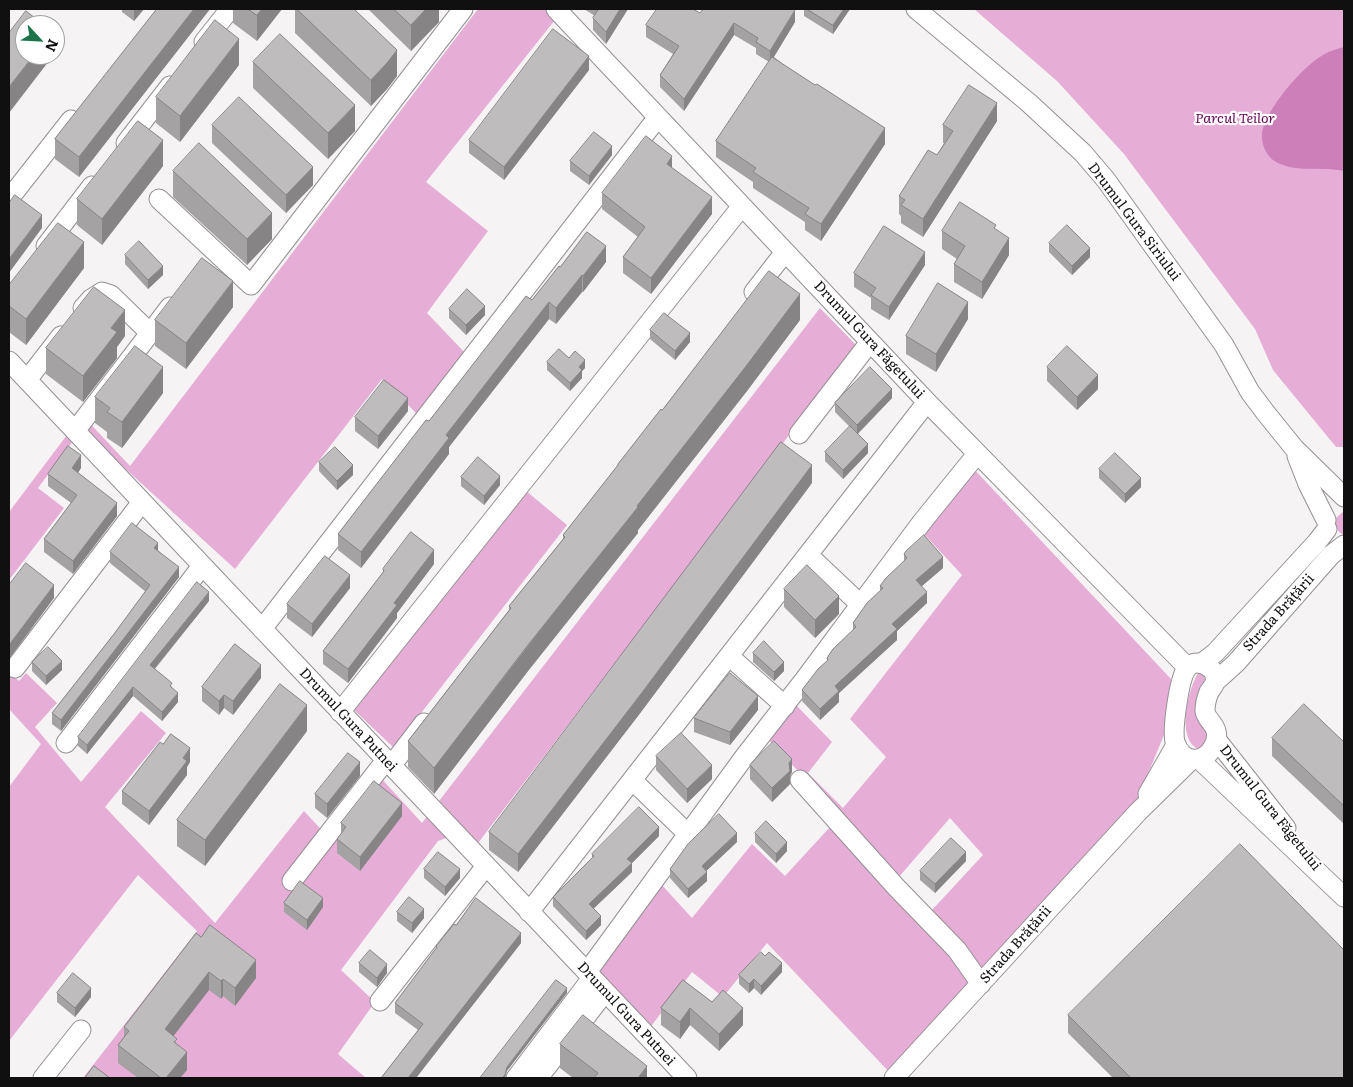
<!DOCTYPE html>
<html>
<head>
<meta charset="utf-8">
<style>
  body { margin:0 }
  #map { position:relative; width:1353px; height:1087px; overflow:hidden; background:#f6f3f5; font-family:Literata,serif }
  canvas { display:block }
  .frame { position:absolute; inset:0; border:10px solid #111011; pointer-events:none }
  .north { position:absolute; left:15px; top:15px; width:50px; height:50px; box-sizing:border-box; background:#fff; border:1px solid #a09fa0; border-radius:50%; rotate:115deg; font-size:14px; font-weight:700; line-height:20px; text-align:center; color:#111011 }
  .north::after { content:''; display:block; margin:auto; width:18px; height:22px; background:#1c7448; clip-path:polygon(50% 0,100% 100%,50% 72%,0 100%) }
</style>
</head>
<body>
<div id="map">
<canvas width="1353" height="1087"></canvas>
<div class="frame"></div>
<div class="north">N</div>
</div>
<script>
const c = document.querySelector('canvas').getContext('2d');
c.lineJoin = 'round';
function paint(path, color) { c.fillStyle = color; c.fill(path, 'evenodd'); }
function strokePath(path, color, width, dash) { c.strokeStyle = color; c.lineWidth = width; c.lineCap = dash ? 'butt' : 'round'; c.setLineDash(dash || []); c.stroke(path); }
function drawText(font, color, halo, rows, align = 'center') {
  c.font = font + ' Literata,serif'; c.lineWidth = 4.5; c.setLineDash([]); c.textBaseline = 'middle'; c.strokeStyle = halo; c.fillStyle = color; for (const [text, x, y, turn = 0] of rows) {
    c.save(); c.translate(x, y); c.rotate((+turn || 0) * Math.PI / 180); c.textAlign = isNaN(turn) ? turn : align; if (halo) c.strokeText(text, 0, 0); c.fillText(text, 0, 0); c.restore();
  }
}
paint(new Path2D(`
  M478 9H545L555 20 426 182 488 231 427 313 466 354 418 415 382 379 235 569 82 429 38 488 64 508 9 580V512L82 415 130 466Z
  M974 9H1344V447H1336L1273 370 1255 329 1124 154 1057 81Z
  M820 308 857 346 475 847 462 832 438 841 341 970 375 1002 338 1054 366 1078H83L197 931 138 875 9 1041V787L41 744 9 709V673L19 681 26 673 57 703 35 727 81 782 141 711 166 733 105 807 215 923 304 811 329 838 379 776 422 823Z
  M972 467 1171 679 1172 692 1166 730 1136 803 892 1075 767 943 723 997 692 972 649 1029 593 968 660 883 692 918 752 844 785 876 830 827 920 923 983 855 950 818 898 878 769 740 796 705 832 742 808 773 843 808 886 757 850 719 962 575 924 534Z
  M525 490 567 525 394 748 352 708Z
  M1344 511V535C1336 531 1334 525 1337 517Z
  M1203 672 1206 675 1210 739 1201 748H1196C1177 735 1188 690 1198 673Z`), '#e6add6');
paint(new Path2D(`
  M1344 47V171C1322 166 1293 174 1273 160 1265 154 1261 142 1262 133 1265 110 1303 66 1323 55 1329 51 1337 49 1344 47Z`), '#cd7fba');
const minor = new Path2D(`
  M556 9 927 402 1187 667
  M916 9 1029 103 1083 153 1106 180 1224 345 1250 392 1265 412 1294 448 1344 497
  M204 42 230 9
  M126 143 170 86
  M9 199 71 120
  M159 199 251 285 463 9
  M46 246 92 186
  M754 292 785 252
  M83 308 91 299 102 292 111 295 150 333
  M9 361 687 1078
  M27 380 61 336
  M75 431 170 307
  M799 434 870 342
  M1297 456 1308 484 1326 520
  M808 555 861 605
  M262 629 658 117
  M729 656 785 706
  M1197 663C1206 663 1218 671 1215 682 1214 686 1211 689 1209 692 1207 697 1205 705 1205 711 1206 719 1214 723 1216 731 1219 742 1209 758 1197 759 1186 761 1178 752 1175 742 1172 730 1179 678 1187 668 1190 664 1193 663 1197 663Z
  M1202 663 1215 653 1317 542 1327 529
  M15 668 142 502
  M1215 682 1236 663 1331 555 1344 545
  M340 712 742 206
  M1216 739 1286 828
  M66 743 202 566
  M1199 759 1344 897
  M391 766 424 723
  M632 780 688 834
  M800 780 896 887 957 950 981 984
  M1148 794 1176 745
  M292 881 386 760
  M529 912 927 402
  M587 972 745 756 805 679 922 522 977 454
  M380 1001 486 866
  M43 1078 81 1030
  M516 1078 592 978
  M538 1078 605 992
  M894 1078 1138 812 1192 759`);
strokePath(minor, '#949093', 21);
strokePath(minor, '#fff', 19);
paint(new Path2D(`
  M122 9H144L134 21 122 12Z
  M157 9H210L79 177 55 159V139Z
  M233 9H282L257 41 233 23Z
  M295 9H354L397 76 387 89 371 106 295 33Z
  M368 9H439V22L411 51Z
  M584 9H628L606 44 593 30V18L595 16Z
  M804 9H850L833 34 804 16Z
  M700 13 795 22 774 57 885 144 821 241 805 230V222L753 188V182L716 157V141L769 62 756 54V48L734 35 684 111 660 87V75L673 54 646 37V25Z
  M253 62 355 131 328 159 253 88Z
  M239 65 180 142 156 123V97Z
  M589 70 504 180 469 153V140Z
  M997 121 923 237 901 223V216L899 214V196L937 155 944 143H943V125Z
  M212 125 313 185 286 213 212 143Z
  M612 155 589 185 570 171V161Z
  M163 166 102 245 77 225V199Z
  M672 168 712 214 651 294 623 273V257L638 237 602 209V193Z
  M173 171 272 239 247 265 173 197Z
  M996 230 1009 255 982 299 954 282V264L957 259 942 249V231Z
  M1049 243 1090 257 1072 275 1049 252Z
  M125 255 163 275 148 289 125 264Z
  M606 262 583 292H582L556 324 549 319 449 447V454L361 568 338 550V534L429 421 560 267Z
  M925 265 889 320 871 309V298L854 287V273Z
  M84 268 26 345 9 332V285Z
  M233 307 186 369 155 346V320Z
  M449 309 485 315 466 335 449 318Z
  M968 319 936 372 906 354V336Z
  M800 320 747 391 638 530V533L528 671 434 794 408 767V741L509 610V606L563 539V535L618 466V464L662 410Z
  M650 330 690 342 675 360 650 339Z
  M125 336 117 347V358L83 402 46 374V348Z
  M569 358 585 368 582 371V378L570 391 547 370V362Z
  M1047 367 1098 389 1077 410 1047 381Z
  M163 393 122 448 107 438V432L95 423V397Z
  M892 398 858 434 868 453 843 479 825 461V452L850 427 835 412V403Z
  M408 411 378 449 355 431V417Z
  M319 462 353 475 337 490 319 471Z
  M81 468 78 473 117 516 73 574 44 552V539L71 503 48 486V474Z
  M1099 469 1141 487 1125 503 1099 478Z
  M461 477 500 485 484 505 461 486Z
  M812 483 641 712 518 872 489 850V832Z
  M158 550 179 577 61 731 52 724V713L114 634 146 592 110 563V552Z
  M904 554 943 568 922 586 927 603 897 631V640L839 693V702L820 720 802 701V690L827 661V658L853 631V623L880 591V586L904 562Z
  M434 564 397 613V618L348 683 323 664V651L383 573V569Z
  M350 588 312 637 287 618V604Z
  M784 589 839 614 815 638 784 607Z
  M209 601 155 669 172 687 178 702 162 721 133 696 87 754 78 746V737Z
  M753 653 784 671 774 681 753 662Z
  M32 662 62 670 46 685 32 671Z
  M261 678 233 715 224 708 219 715 202 701V687Z
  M758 710 730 745 694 732V718Z
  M307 731 205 866 177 846V820Z
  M1272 738 1344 742V824L1272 756Z
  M163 744 190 762 187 767V775L149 825 122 804V791Z
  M656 756 712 779 687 803 656 770Z
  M750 765 792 772 790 776V784L772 802 750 779Z
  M360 776 327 818 315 808V794Z
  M402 816 360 871 337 853V839L341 834V823Z
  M755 833 787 851 776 863 755 842Z
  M659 836 632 863V872L594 908 601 925 586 940 553 906V897L592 858V854Z
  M737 842 706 871 707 881 688 898 670 878V869Z
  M966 861 935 893 920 880V871Z
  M424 869 460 878 445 896 424 878Z
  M284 903 323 907 307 930 284 912Z
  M397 912 424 918 412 933 397 921Z
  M456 925 521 943 416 1078H381L418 1030 395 1013V1003L436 949V946Z
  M196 933 256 978 235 1006 223 996 221 999 209 990 173 1036 187 1070 180 1078H138L118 1063V1045L124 1037V1027Z
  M359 963 387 973 377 987 359 972Z
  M782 972 761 995 754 988 749 993 739 984V975Z
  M683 980 743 1025 719 1051 690 1025 680 1039 661 1025V1008Z
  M57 993 91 997 75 1017 57 1002Z
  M1068 1015 1344 1078H1113L1068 1033Z
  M560 1044 647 1078H573L560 1068Z`), '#a4a2a3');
paint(new Path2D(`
  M134 9H144L134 21Z
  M194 9H210L79 177V157Z
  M262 9H282L257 41V15Z
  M426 9H439V22L411 51V25Z
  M620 9H628L606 44V32Z
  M844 9H850L833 34V25Z
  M795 10V22L770 63V51Z
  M734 23V35L684 111V99Z
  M239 39V65L180 142V116Z
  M397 50V76L387 89 371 106V80Z
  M34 55H52V57L9 113V87Z
  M589 56V70L504 180V167Z
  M997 103V121L923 237V219Z
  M355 105V131L328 159V133Z
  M885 128V144L821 241V224Z
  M163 140V166L102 245V219Z
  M612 146V155L589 185V176Z
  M672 156V172L667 164Z
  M313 167V185L286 213V195Z
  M712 197V214L651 294V278Z
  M272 213V239L247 265V239Z
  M42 215V228L9 273V259Z
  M1009 238V255L982 299V282Z
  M84 242V268L26 345V319Z
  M606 246V262L583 292V276Z
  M1090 248V257L1072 275V266Z
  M925 252V265L889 320V307Z
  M163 266V275L148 289V280Z
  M582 275V292L556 324V308Z
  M233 281V307L186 369V343Z
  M800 294V320L747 391 638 530V533L528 671 434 794V768Z
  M549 302V319L449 447V454L361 568V552L446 435Z
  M968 302V319L936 372V354Z
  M485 306V315L466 335V325Z
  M125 310V336L117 347V358L83 402V376L111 328Z
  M690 333V342L675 360V351Z
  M585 360V368L582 371V378L570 391V383L579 367Z
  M163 367V393L122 448V422Z
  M1098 375V389L1077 410V397Z
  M892 389V398L857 434V425Z
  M408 398V411L378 449V436Z
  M868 444V453L843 479V470Z
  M81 455V468L72 481V468Z
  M353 465V475L337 490V481Z
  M812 465V483L641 712 518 872V854Z
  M500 476V485L484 505V496Z
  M1141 478V487L1125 503V494Z
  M117 503V516L73 574V561Z
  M158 543V554L154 548Z
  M434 550V564L397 613V618L348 683V669L394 603Z
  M943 557V568L916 591V580Z
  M179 567V577L61 731V720Z
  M350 575V588L312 637V624Z
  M54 585V598L9 659V645Z
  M209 592V601L150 674V665Z
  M927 592V603L897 631V640L839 693V702L820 720V709L835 686 892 624Z
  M839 596V614L815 638V620Z
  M62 661V670L46 685V676Z
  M784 662V671L774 681V672Z
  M261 665V678L233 715V701Z
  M133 687V696L87 754V745Z
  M178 693V702L162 721V712Z
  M224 695V708L219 715V701Z
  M758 696V710L730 745V732Z
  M307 705V731L205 866V840Z
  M190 748V762L187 767V775L149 825V811L183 758Z
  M792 759V772L790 776V784L772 802V788Z
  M360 762V776L327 818V804Z
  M712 765V779L687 803V789Z
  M402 803V816L360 871V857Z
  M659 827V836L632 863V872L589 913V904L627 859Z
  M737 833V842L702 875V866Z
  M787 842V851L776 863V854Z
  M966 852V861L935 893V884Z
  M460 869V878L445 896V887Z
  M707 872V881L688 898V889Z
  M323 898V907L307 930V920Z
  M424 909V918L412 933V923Z
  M601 916V925L586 940V931Z
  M521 933V943L416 1078H408Z
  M256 960V978L235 1006V988Z
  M782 963V972L761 995V986Z
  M387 964V973L377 987V978Z
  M209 972V990L165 1047V1029Z
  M223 979V996L221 999V981Z
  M754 979V988L749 993V984Z
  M91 988V997L75 1017V1008Z
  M567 988V993L507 1071 505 1078H502L507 1067Z
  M690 1008V1025L680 1039V1022Z
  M743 1008V1025L719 1051V1034Z
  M187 1052V1070L180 1078H166Z
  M647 1066V1078H638Z`), '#868485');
const building = new Path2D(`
  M157 9H194L79 157 55 139Z
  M248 9H262L257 15Z
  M297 9H354L397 50 387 63 371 80Z
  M394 9H426L411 25Z
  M599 9H620L606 32 593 18Z
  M657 9H693L700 13 703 9H793L795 10 770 51 756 42 758 38 734 23 684 99 660 75 679 46 646 25Z
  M807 9H844L833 25Z
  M26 11 44 25H25V55H34L9 87V33Z
  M215 20 239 39 180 116 156 97Z
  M553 29 589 56 504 167 469 140Z
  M280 34 355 105 328 133 253 62Z
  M772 57 815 85 817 84 885 128 821 224 805 214 809 208 753 172 756 168 716 141Z
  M969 85 997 103 923 219 901 205 905 200 899 196 928 150 937 155 953 131 943 125Z
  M239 97 313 167 286 195 212 125Z
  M138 121 163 140 102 219 77 199Z
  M594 132 612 146 589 176 570 161Z
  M646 136 672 156 667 164 712 197 651 278 623 257 645 227 602 193Z
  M199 143 272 213 247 239 173 171Z
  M15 195 42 215 9 259V203Z
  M960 202 996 225 994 228 1009 238 982 282 954 264 965 246 942 231Z
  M58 223 84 242 26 319 9 306V285Z
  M1067 225 1090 248 1072 266 1049 243Z
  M884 226 925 252 889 307 871 295 876 288 854 273Z
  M587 232 606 246 583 276 582 275 556 308 549 302 446 435 449 438 361 552 338 534 426 420 429 421 526 296 532 300 559 266 560 267Z
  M139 241 163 266 148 280 125 255Z
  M202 258 233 281 186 343 155 320Z
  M769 271 800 294 747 365 637 506 638 507 528 645 434 768 408 741 511 608 509 606 565 537 563 535 618 465V464L661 409 662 410Z
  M938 283 968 302 936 354 906 336Z
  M94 287 125 310 111 328 117 332 83 376 46 348Z
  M467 289 485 306 466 325 449 309Z
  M664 313 690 333 675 351 650 330Z
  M135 346 163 367 122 422 107 412 110 408 95 397Z
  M1067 346 1098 375 1077 397 1047 367Z
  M559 349 569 358 575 351 585 360 579 367 582 370 570 383 547 362Z
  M870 367 892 389 857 425 835 403Z
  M384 380 408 398 378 436 355 417Z
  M850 426 868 444 843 470 825 452Z
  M781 442 812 465 641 694 518 854 489 832Z
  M68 446 81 455 72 468 117 503 73 561 44 539 77 495 48 474Z
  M335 447 353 465 337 481 319 462Z
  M1115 453 1141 478 1125 494 1099 469Z
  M478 457 500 476 484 496 461 477Z
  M132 523 158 543 154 548 179 567 61 720 52 713 114 634 150 585 110 552Z
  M411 532 434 550 394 603 397 605 348 669 323 651 384 571 383 569Z
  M924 535 943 557 916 580 927 592 892 624 897 629 835 686 839 691 820 709 802 690 818 669 828 660 827 658 833 649 856 627 853 623 867 603 883 588 880 586 885 579 907 558 904 554 906 551Z
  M325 556 350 575 312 624 287 604Z
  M26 563 54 585 9 645V585Z
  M807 565 839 596 815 620 784 589Z
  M197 582 209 592 150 665 172 683 170 686 178 693 162 712 133 687 87 745 78 737Z
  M764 641 784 662 774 672 753 653Z
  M235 644 261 665 233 701 224 695 219 701 202 687Z
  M48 647 62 661 46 676 32 662Z
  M730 673 758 696 730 732 694 718Z
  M280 684 307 705 205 840 177 820Z
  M1304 704 1344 742V806L1272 738Z
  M681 733 712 765 687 789 656 756Z
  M171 734 190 748 183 758 187 761 149 811 122 791 160 742 163 744Z
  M774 741 792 759 789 763 790 771 772 788 750 765Z
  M348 753 360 762 327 804 315 794Z
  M374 781 402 803 360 857 337 839 346 827 341 823Z
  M639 807 659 827 627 859 632 863 589 904 601 916 586 931 553 897 594 856 592 854Z
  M719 814 737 833 702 866 707 872 688 889 670 869 688 844Z
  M766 821 787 842 776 854 755 833Z
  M951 838 966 852 935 884 920 871Z
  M1240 844 1344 950V1078H1131L1068 1015Z
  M438 852 460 869 445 887 424 869Z
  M300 881 323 898 307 920 284 903Z
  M409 897 424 909 412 923 397 912Z
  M476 898 521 933 408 1078H381L423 1024 395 1003 437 947 436 946 454 924 456 925Z
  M210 925 256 960 235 988 223 979 221 981 209 972 165 1029 177 1039 174 1042 187 1052 166 1078H161L118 1045 129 1031 124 1027 196 933 201 937Z
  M370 950 387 964 377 978 359 963Z
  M761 952 765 956 769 952 782 963 761 986 754 979 749 984 739 975Z
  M73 973 91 988 75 1008 57 993Z
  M556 980 567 988 507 1067 505 1075 502 1078H480Z
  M683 980 712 1002 723 990 743 1008 719 1034 690 1008 680 1022 661 1008Z
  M583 1015 647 1066 638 1078H594L598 1073 560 1044Z
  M94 1066 110 1078H85Z`);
paint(building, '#bfbcbe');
strokePath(building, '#868485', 1);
drawText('italic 14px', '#670458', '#fff', [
  ["Parcul Teilor",1235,119]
]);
drawText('14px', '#111011', '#fff', [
  ["Drumul Gura Siriului",1134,222,53],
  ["Drumul Gura Făgetului",869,340,47],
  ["Strada Brățării",1279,613,-48],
  ["Drumul Gura Putnei",348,720,47],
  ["Drumul Gura Făgetului",1270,808,52],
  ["Strada Brățării",1016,945,-48],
  ["Drumul Gura Putnei",626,1014,47]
]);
</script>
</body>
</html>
